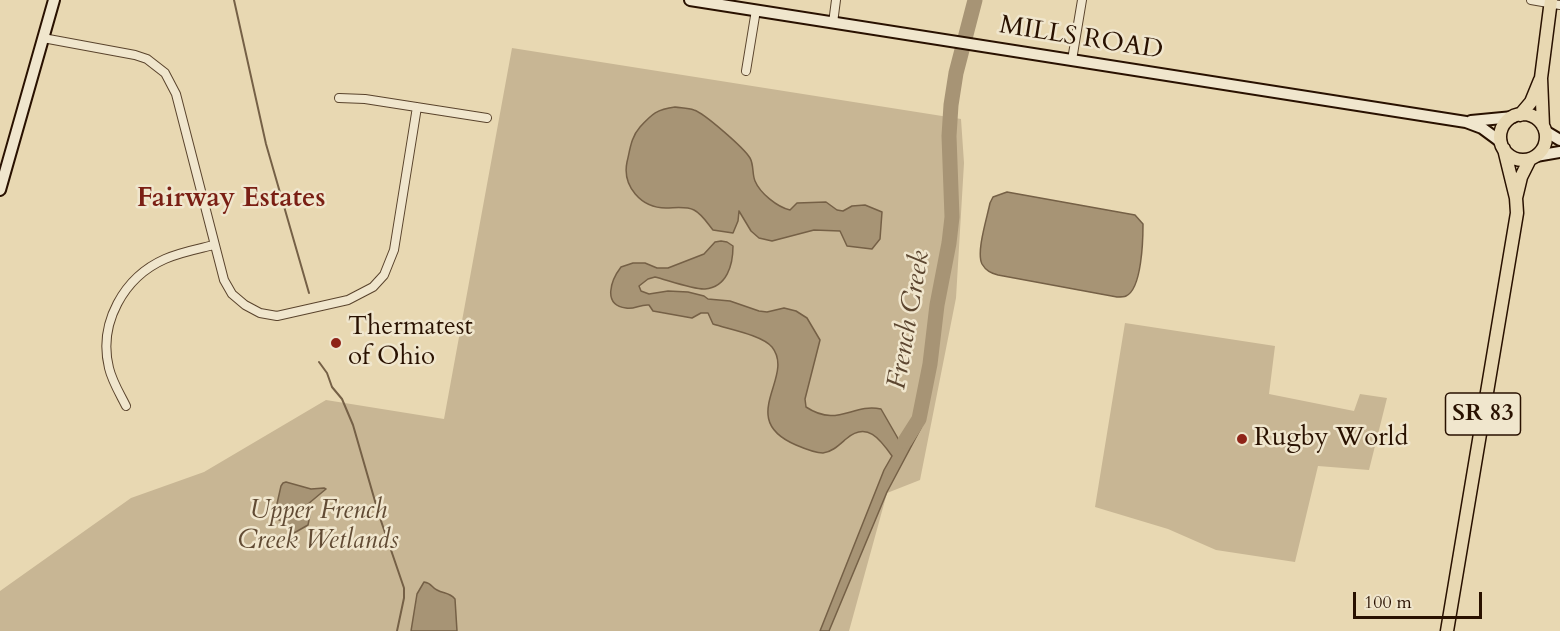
<!DOCTYPE html>
<html>
<head>
<meta charset="utf-8">
<style>
  body { margin:0 }
  #map { position:relative; width:1560px; height:631px; overflow:hidden; background:#e8d8b2; font-family:Cardo,serif }
  canvas { display:block }
  .scale { position:absolute; left:1353px; top:592px; width:129px; height:27px; box-sizing:border-box; border:3px solid #291100; border-top:0; padding-left:8px; font-size:18px; line-height:21px; white-space:nowrap; color:#291100; -webkit-text-stroke:4px #f0e6cd; paint-order:stroke }
</style>
</head>
<body>
<div id="map">
<canvas width="1560" height="631"></canvas>
<div class="scale">100 m</div>
</div>
<script>
const c = document.querySelector('canvas').getContext('2d');
c.lineJoin = 'round';
function paint(path, color) { c.fillStyle = color; c.fill(path, 'evenodd'); }
function strokePath(path, color, width, dash) { c.strokeStyle = color; c.lineWidth = width; c.lineCap = dash ? 'butt' : 'round'; c.setLineDash(dash || []); c.stroke(path); }
function drawText(font, color, halo, rows, align = 'center') {
  c.font = font + ' Cardo,serif'; c.lineWidth = 5; c.setLineDash([]); c.textBaseline = 'middle'; c.strokeStyle = halo; c.fillStyle = color; for (const [text, x, y, turn = 0] of rows) {
    c.save(); c.translate(x, y); c.rotate((+turn || 0) * Math.PI / 180); c.textAlign = isNaN(turn) ? turn : align; if (halo) c.strokeText(text, 0, 0); c.fillText(text, 0, 0); c.restore();
  }
}
paint(new Path2D(`
  M512 48 961 119 964 163 956 298 920 480 887 493 849 631H0V591L131 498 204 472 326 400 444 419Z
  M1125 323 1275 346 1269 394 1354 411 1360 394 1387 398 1369 470 1318 466 1295 562 1216 550 1168 529 1095 507Z`), '#c8b694');
const water = new Path2D(`
  M675 107C681 108 688 108 694 110 704 113 744 148 750 158 754 165 752 174 755 181 760 193 777 207 790 210L797 203 826 202 837 210 843 211 852 206 865 205 882 212 880 239 872 249 847 246 840 231 814 230 772 241 759 238 751 231 739 211 738 221 733 233 713 230C708 224 702 214 694 210 686 206 675 208 666 208 641 208 622 186 627 162 630 150 631 137 640 127 652 114 657 109 675 107Z
  M1007 192 1135 215 1143 224C1143 239 1142 289 1126 296 1124 297 1119 297 1117 297L998 275C991 273 986 271 982 264 976 252 987 218 990 203L993 197Z
  M721 241 727 242 733 246C733 265 727 287 705 289 695 290 667 280 655 277L648 279 639 286 641 291 649 294 668 291 688 292 704 296 708 299 730 301 759 311 767 312 784 308 796 311 807 318 820 340 805 399 806 407C838 428 852 403 881 409L900 442 912 422 921 428 887 492 829 631H820L884 470 892 456C880 439 867 421 846 439 839 445 832 452 823 453 816 453 803 448 796 445 735 419 796 377 772 347 762 335 728 329 713 324L708 313H701L692 318 653 311 649 305C640 304 634 310 626 308 602 305 611 280 621 267L633 263H645L657 268H668L704 254 715 242Z
  M286 482 311 489 324 488 326 489 308 504 310 515 308 525 294 533 290 531 283 522 274 517 281 486 283 483Z
  M424 582C432 583 431 587 437 590 444 594 449 592 455 599L457 631H411L417 594Z`);
paint(water, '#a79475');
strokePath(water, '#756046', 1.5);
strokePath(new Path2D(`
  M234 0 266 144 309 293
  M319 362 327 373 332 387 342 399 353 425 379 515 404 588V598L397 631`), '#756046', 2);
strokePath(new Path2D(`
  M905 441 919 419 930 364 937 305 949 243 952 217 949 136 951 105 956 73 975 0`), '#a79475', 15);
const street = new Path2D(`
  M1531 0 1560 5
  M833 23 836 0
  M43 38 135 55 147 59 165 73 176 94 224 280 232 294 245 305 260 313 277 316 348 300 373 287 384 275 394 250 417 107
  M1072 60 1082 0
  M746 71 756 10
  M339 98 365 99 487 118
  M126 406C120 394 112 381 109 368 98 323 124 277 165 259 181 252 198 249 214 245`);
const secondary = new Path2D(`
  M690 0 1466 122 1482 128 1501 142
  M1471 121 1513 117
  M1545 131 1560 140
  M1536 156 1560 152
  M0 190 54 0`);
const primary = new Path2D(`
  M1500 137a23 23 0 1 1 46 0a23 23 0 1 1-46 0Z
  M1520 115 1531 102 1540 80
  M1543 126 1541 78 1551 0
  M1516 198 1521 177 1530 159
  M1447 631 1517 213 1516 198 1504 149`);
strokePath(street, '#59432c', 10);
strokePath(secondary, '#291100', 14);
strokePath(primary, '#291100', 15);
strokePath(street, '#f0e6cd', 8);
strokePath(secondary, '#f0e6cd', 10);
strokePath(primary, '#e8d8b2', 12);
for (const [x, y, r, color] of [
  [336,343,6,"#8f2418"],
  [1242,439,6,"#8f2418"]
]) { const dot = new Path2D(); dot.arc(x, y, r, 0, 2 * Math.PI); c.fillStyle = color; c.fill(dot); strokePath(dot, '#f0e6cd', 2); }
for (const [x, y, w] of [
  [1483,414,75]
]) { const box = new Path2D(); box.roundRect(x - w / 2, y - 21, w, 42, 4.5); c.fillStyle = '#f0e6cd'; c.fill(box); strokePath(box, '#291100', 1.5); }
drawText('bold 24px', '#291100', null, [
  ["SR 83",1483,414]
]);
drawText('26px', '#291100', '#f0e6cd', [
  ["MILLS ROAD",1081,39,9]
]);
drawText('26px', '#291100', '#f0e6cd', [
  ["Thermatest",348,328],
  ["of Ohio",348,358],
  ["Rugby World",1254,439]
], 'left');
drawText('italic 26px', '#614b34', '#f0e6cd', [
  ["Upper French",318,512],
  ["Creek Wetlands",318,542]
]);
drawText('bold 27px', '#7a1f14', '#f0e6cd', [
  ["Fairway Estates",231,200]
]);
drawText('italic 27px', '#5b452f', '#f0e6cd', [
  ["French Creek",910,320,-80]
]);
</script>
</body>
</html>
